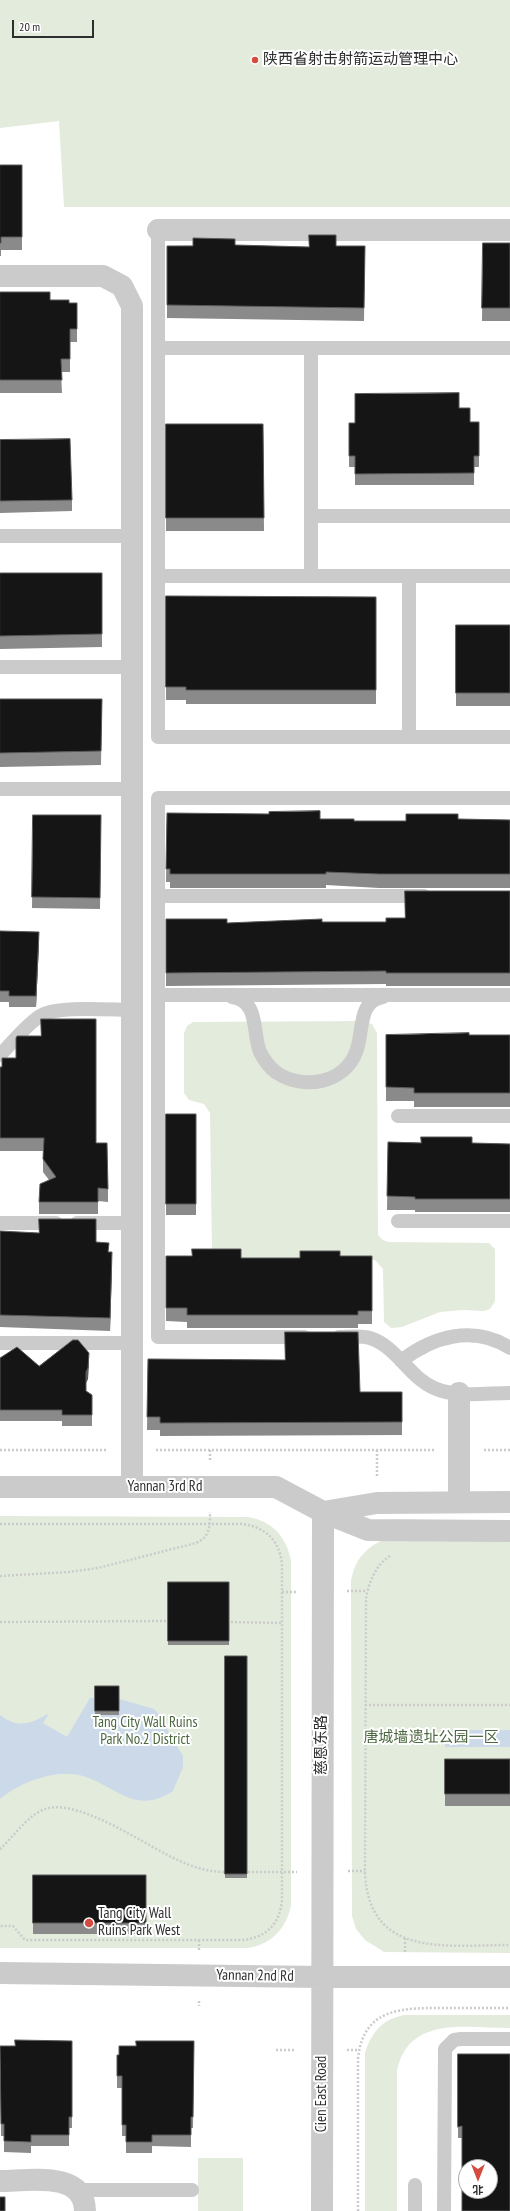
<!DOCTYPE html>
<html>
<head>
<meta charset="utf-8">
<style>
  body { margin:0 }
  #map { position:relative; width:510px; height:2211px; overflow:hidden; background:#fff; font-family:"PT Sans Narrow","Noto Sans SC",sans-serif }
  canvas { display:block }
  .north { position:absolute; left:458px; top:2159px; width:40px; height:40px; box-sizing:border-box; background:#fff; border:1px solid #ababab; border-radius:50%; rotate:180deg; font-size:11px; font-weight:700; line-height:16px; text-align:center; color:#2e2e2e }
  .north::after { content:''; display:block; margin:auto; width:14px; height:18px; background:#d64b40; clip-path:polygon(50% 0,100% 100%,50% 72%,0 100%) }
  .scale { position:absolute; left:12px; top:20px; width:82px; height:18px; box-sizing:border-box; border:2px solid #2e2e2e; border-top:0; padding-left:5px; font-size:12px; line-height:14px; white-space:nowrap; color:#2e2e2e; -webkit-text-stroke:3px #fff; paint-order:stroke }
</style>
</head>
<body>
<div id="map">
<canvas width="510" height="2211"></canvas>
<div class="north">北</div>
<div class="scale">20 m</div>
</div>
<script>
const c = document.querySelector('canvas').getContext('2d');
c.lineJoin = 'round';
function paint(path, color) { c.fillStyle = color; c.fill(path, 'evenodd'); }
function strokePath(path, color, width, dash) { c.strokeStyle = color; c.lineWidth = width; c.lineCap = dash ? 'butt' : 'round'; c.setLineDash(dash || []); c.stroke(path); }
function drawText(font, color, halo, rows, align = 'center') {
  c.font = font + ' "PT Sans Narrow","Noto Sans SC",sans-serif'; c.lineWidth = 4; c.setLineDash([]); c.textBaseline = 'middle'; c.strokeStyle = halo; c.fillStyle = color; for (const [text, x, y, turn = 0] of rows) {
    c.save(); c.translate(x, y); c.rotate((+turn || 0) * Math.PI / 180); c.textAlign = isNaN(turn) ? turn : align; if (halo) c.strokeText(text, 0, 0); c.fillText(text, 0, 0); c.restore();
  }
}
paint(new Path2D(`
  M0 0H510V207H64L59 121 0 128Z
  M362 1021 372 1024 377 1033 378 1235 383 1240 388 1242 489 1243 495 1249V1301L490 1309 484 1311 463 1310 440 1312 402 1327 391 1328 384 1322 383 1269 375 1260 222 1259 212 1252 210 1113 204 1104 189 1100 184 1093V1033L187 1026 193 1022Z
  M0 1516 248 1517C272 1521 286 1536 291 1560V1905C287 1928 271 1945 247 1948H0Z
  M510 1539V1953L384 1952 365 1940 356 1929 352 1916 351 1581C355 1560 364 1549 383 1540Z
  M405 2015H510V2028C467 2028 408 2015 397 2071V2211H365V2053C371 2033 383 2018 405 2015Z
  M198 2158H243V2211H198Z`), '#e3ebdd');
paint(new Path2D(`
  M90 1698H95V1715H119V1699L154 1709 164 1720 169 1734 183 1756V1767L173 1791C134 1816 117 1786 83 1776 57 1768 20 1782 0 1799V1715C18 1729 32 1724 49 1713L43 1723 67 1737Z
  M445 1730H510V1747H445Z`), '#cbd9e9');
strokePath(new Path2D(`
  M0 1450H108
  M156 1450H434
  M210 1450V1461
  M377 1450V1477
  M484 1450H510
  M0 1524H242C266 1527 280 1541 282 1565V1900C280 1924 266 1938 242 1940H25L13 1926H0
  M390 1556C376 1564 368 1584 366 1599L365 1873C369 1959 447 1945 510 1945
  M0 1576 69 1572 98 1568 196 1543C210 1537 210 1526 210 1512
  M347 1591H367
  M282 1592H298
  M0 1622 170 1621
  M227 1622 282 1623
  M365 1705H510
  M0 1849C13 1837 28 1815 45 1809 79 1797 149 1848 180 1861 195 1868 210 1872 227 1872
  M348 1871H365
  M244 1872H297
  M405 1938V1952
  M199 1940V1950
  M199 2001V2006
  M276 2050H296
  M347 2050H359
  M358 2211V2059C363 2006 405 2008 446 2008 467 2008 489 2008 510 2008`), '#cbcbcb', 2.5, [2, 2]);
strokePath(new Path2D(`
  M158 230V737H510
  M158 348H510
  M311 348V576
  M311 516H510
  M0 536H133
  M158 576H510
  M409 576V737
  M0 667H133
  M0 789H133
  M158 896V798H510
  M158 995H510
  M232 997C260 1001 252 1033 260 1052 264 1060 270 1068 277 1073 303 1090 344 1084 356 1052 364 1033 357 1001 383 997
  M0 1055C13 1042 25 1026 40 1016 56 1005 112 1010 133 1010
  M398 1116H510
  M398 1221H510
  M0 1223H56
  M77 1223H133
  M304 1337H158V896H424
  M339 1337C349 1337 360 1335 370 1338 396 1346 409 1377 434 1388 456 1398 486 1393 510 1393
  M0 1343H133
  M401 1361C432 1337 473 1324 510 1348
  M415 2185V2211
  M77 2190H192
  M444 2211 445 2049 454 2040 461 2039H510`), '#cbcbcb', 14);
strokePath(new Path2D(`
  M158 230H510
  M0 276H103L122 286 132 306V1487
  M459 1393V1502
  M0 2181C28 2181 84 2170 85 2211`), '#cbcbcb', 22);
strokePath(new Path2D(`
  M0 1487H276L323 1512 368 1530 510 1531
  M323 1512 377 1503 510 1502
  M0 1973 322 1977H510
  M322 2211 323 1512`), '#cbcbcb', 22);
paint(new Path2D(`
  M0 165H22V250H1V256H0Z
  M483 243H510V321H482Z
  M235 245 309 247 336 246H365L364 321 167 318V246Z
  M0 292 50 300 69 303H77V342H70V372H61L62 393H0Z
  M459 408 470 422H479V467H474V485H355V467H349V423H355Z
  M166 424H263L264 531H166Z
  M0 440 72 500V511L0 513Z
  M0 573H102V647L0 649Z
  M166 596 376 597V704H186V700H166Z
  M456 625H510V706H456Z
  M0 699H102L101 765 0 767Z
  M167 813 320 819 354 821H406L458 819 510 820V888H379L326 885V888H170V882H166Z
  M33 815H101L100 909 32 908Z
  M510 891V986H386V984L166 986V919L227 923 322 922H386L405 918Z
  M0 931 39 943 36 1007H9V1002H0Z
  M386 1035H510V1107H414V1101H386Z
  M0 1067 96 1143 108 1189V1202L98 1201V1214H39V1202L49 1180 43 1172V1151H0Z
  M166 1114H196V1215H166Z
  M388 1142 510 1144V1212H415V1210H387Z
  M0 1231 96 1242 109 1252 112 1265 110 1331 0 1327Z
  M166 1256 241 1258H300L340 1256H372V1324H358V1328H187V1322L166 1321Z
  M0 1358 39 1366 89 1365 88 1379 86 1383V1391L92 1395V1426H62V1421H0Z
  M148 1359 360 1392H402V1435L160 1436V1430H147Z
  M168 1582H229V1645H168Z
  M225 1656H247V1878H225Z
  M95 1686H119V1715H95Z
  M445 1759H510V1806H445Z
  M33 1875H146V1934H33Z
  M72 2041V2128H69V2146H31V2153L4 2152V2136H1L0 2046H15Z
  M194 2041 193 2128H191V2147L152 2146V2153H126V2136H122V2088H117V2055H119L136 2046Z
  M458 2054H510L462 2138H458Z`), '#8a8a8a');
paint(new Path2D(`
  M39 932V943L36 1007V996Z
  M112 1252V1265L110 1331V1318Z
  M89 1353 88 1379 86 1383V1372Z`), '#5b5b5b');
const building = new Path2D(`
  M0 165H22V237H1V243H0Z
  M309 235H336V246H365L364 308 167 305V246H193V238L235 239V245L309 247Z
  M483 243H510V308H482Z
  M0 292H50V300H69V303H77V329H70V359H61L62 380H0Z
  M459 393V408H470V422H479V456H474V473L355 474V456H349V423H355V394Z
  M166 424H263L264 518H166Z
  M70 439 72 500 0 501V440Z
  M0 573H102V634L0 636Z
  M166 596 376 597V690H186V687H166Z
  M456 625H510V693H456Z
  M0 699H102L101 751 0 753Z
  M320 811V819H354V821H406V814H458V819L510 820V874H379L326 872V874H170V869H166L167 813 269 814V812Z
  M33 815H101L100 898 32 897Z
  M405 891H510V973H386V971L166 973V919H227V923L322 919V922H386V918H405Z
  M0 931 39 932 36 996H9V991H0Z
  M41 1019H96V1143H107L108 1189 98 1188V1202H39L40 1184 56 1177 43 1159 44 1138H0V1067H2V1058H16V1038L17 1036H41Z
  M469 1033V1035H510V1093H414V1088L386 1087V1035Z
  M166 1114H196V1204H166Z
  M421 1137H472V1143L510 1144V1199H415V1197L387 1196 388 1142 421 1143Z
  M39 1219H96V1242L109 1243 108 1252H112L110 1318 0 1315V1231L39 1233Z
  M192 1249H241V1258H300V1251H340V1256H372V1311H358V1315H187V1308H166V1256H192Z
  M285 1332H358L360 1392H402V1422L160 1423V1417H147L148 1359 285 1360Z
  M73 1340H78L89 1353 88 1368 86 1372V1391L92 1395V1415H62V1410H0V1358L17 1347 39 1366Z
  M168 1582H229V1641H168Z
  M225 1656H247V1874H225Z
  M95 1686H119V1711H95Z
  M445 1759H510V1794H445Z
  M33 1875H146V1923H33Z
  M15 2040 72 2041V2117H69V2135H31V2142L4 2141V2124H1L0 2046H15Z
  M136 2041H194L193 2117H191V2135H152V2142H126V2125H122V2076H117V2055H119V2046H136Z
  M458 2054H510V2211H462V2126L458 2127ZM466 2167H490V2191H466Z
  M0 2197H5V2211H0Z`);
paint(building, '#151515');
strokePath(building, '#5b5b5b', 1);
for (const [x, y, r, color] of [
  [255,60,4,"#d64b40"],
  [89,1923,5,"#d64b40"]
]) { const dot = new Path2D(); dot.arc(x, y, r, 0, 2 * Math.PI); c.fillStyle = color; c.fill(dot); strokePath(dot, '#fff', 1.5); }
drawText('15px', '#2e2e2e', '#fff', [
  ["陕西省射击射箭运动管理中心",263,60],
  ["Tang City Wall",98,1914],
  ["Ruins Park West",98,1931]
], 'left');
drawText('15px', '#2e2e2e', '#fff', [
  ["Yannan 3rd Rd",165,1487],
  ["慈恩东路",322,1745,-90],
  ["Yannan 2nd Rd",255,1976,1],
  ["Cien East Road",322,2094,-90]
]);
drawText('15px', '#4c663f', '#fff', [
  ["Tang City Wall Ruins",145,1723],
  ["Park No.2 District",145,1740],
  ["唐城墙遗址公园一区",431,1738]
]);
</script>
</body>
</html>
